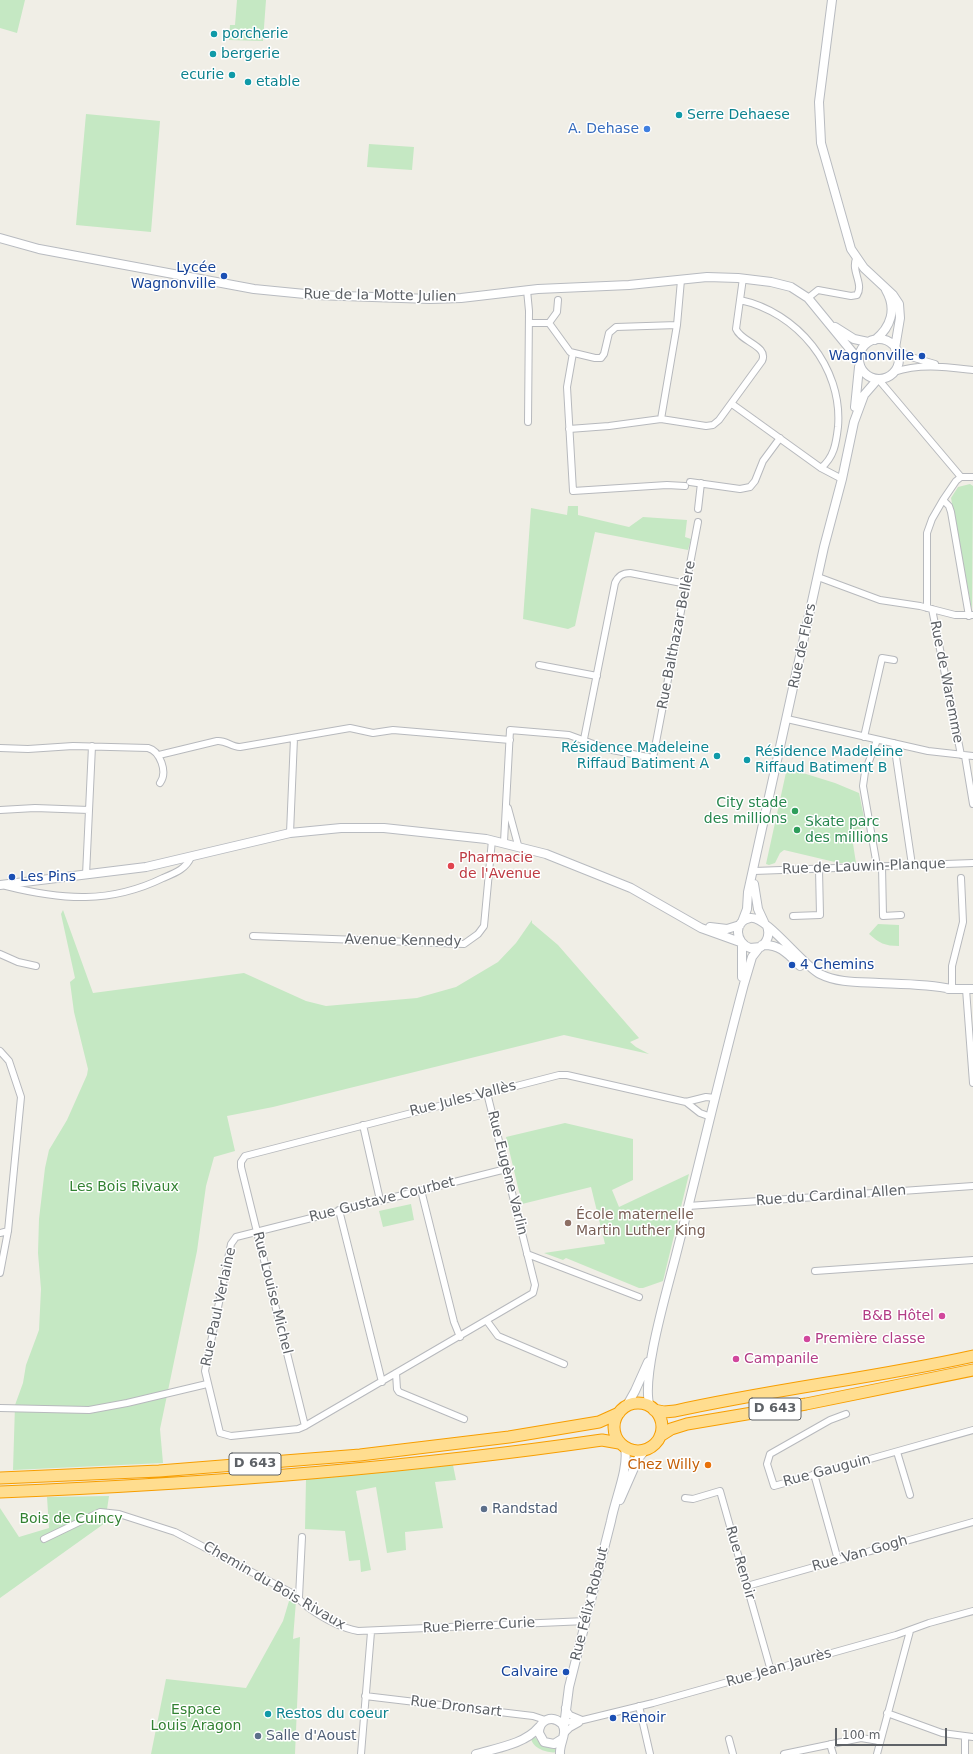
<!DOCTYPE html>
<html>
<head>
<meta charset="utf-8">
<style>
  body { margin:0 }
  #map { position:relative; width:973px; height:1754px; overflow:hidden; background:#f0eee6; font-family:"DejaVu Sans",sans-serif }
  canvas { display:block }
  .scale { position:absolute; left:835px; top:1728px; width:112px; height:18px; box-sizing:border-box; border:2px solid #5e6267; border-top:0; padding-left:5px; font-size:12px; line-height:14px; white-space:nowrap; color:#5e6267; -webkit-text-stroke:3px #fff; paint-order:stroke }
</style>
</head>
<body>
<div id="map">
<canvas width="973" height="1754"></canvas>
<div class="scale">100 m</div>
</div>
<script>
const c = document.querySelector('canvas').getContext('2d');
c.lineJoin = 'round';
function paint(path, color) { c.fillStyle = color; c.fill(path, 'evenodd'); }
function strokePath(path, color, width, dash) { c.strokeStyle = color; c.lineWidth = width; c.lineCap = dash ? 'butt' : 'round'; c.setLineDash(dash || []); c.stroke(path); }
function drawText(font, color, halo, rows, align = 'center') {
  c.font = font + ' "DejaVu Sans",sans-serif'; c.lineWidth = 3; c.setLineDash([]); c.textBaseline = 'middle'; c.strokeStyle = halo; c.fillStyle = color; for (const [text, x, y, turn = 0] of rows) {
    c.save(); c.translate(x, y); c.rotate((+turn || 0) * Math.PI / 180); c.textAlign = isNaN(turn) ? turn : align; if (halo) c.strokeText(text, 0, 0); c.fillText(text, 0, 0); c.restore();
  }
}
paint(new Path2D(`
  M0 0H25L17 33 0 28Z
  M237 0H266L263 41 229 40 230 25H235Z
  M86 114 160 121 151 232 76 225Z
  M369 144 414 147 412 170 367 167Z
  M970 484 973 486 972 610 951 498 958 487Z
  M568 506H578V515L629 527 643 517 687 520 685 537 691 539 688 550 595 532 575 626 568 629 523 619 531 508 567 515Z
  M787 768 835 783 859 793 866 827 851 831 856 863H839L784 850 780 853 775 863 769 865 766 864Z
  M63 910 93 993 244 973 306 1001 326 1006 417 998 456 987 498 962 516 943 532 920V923L558 945 639 1038 630 1042 636 1047 649 1054 564 1035 273 1107 227 1116 235 1151 214 1157 206 1186 197 1251 160 1429 163 1463 13 1470 15 1405 23 1383 26 1365 39 1330 41 1289 38 1253 39 1219 45 1168 49 1150 67 1120 87 1075 88 1069 74 1012 70 982 75 978 61 914Z
  M878 924 899 925V946C885 946 879 943 869 934Z
  M565 1123 633 1139V1180L612 1190 619 1207 689 1174 663 1281 643 1288H639L566 1258 563 1260 544 1253 605 1244 591 1187 522 1204 506 1137Z
  M411 1204 414 1220 383 1227 379 1211Z
  M453 1465 456 1480 435 1482 443 1528 405 1532 406 1550 387 1553 376 1487 356 1491 371 1570 361 1572 360 1560 349 1561 345 1531 305 1529 306 1479Z
  M109 1496 105 1523 0 1598V1508L19 1537 49 1528 47 1497Z
  M292 1599 296 1601 293 1639 300 1637 295 1754H151L166 1679 246 1688 283 1621 289 1601Z
  M535 1737 542 1746 555 1749 557 1752C548 1754 532 1748 531 1738Z`), '#c5e8c3');
const street = new Path2D(`
  M527 290 529 311 528 422
  M808 298 818 290 851 296 857 295C864 284 851 271 856 259
  M740 300C797 312 843 367 838 427 836 444 834 457 821 468
  M529 323H549L557 312 558 300
  M549 323 570 352 595 358H601L604 354 609 333 616 327 677 325
  M896 350 911 357 935 364
  M573 353 567 387 573 491 667 485 685 486
  M894 372C920 363 947 367 973 370
  M879 380 961 477
  M732 404 821 468 842 479
  M661 419 677 325 681 280
  M569 429 609 426 661 419 706 426 713 425 719 420 762 361C769 346 741 342 736 329L743 278
  M961 477H973
  M690 482 740 489 750 487 755 481 763 461 780 438
  M943 500 949 506 951 512 969 616
  M698 509 701 483
  M818 577 880 600 920 606 955 615H973
  M927 608V533L932 519 943 500 956 481 961 477
  M932 609 961 755
  M539 665 597 676
  M787 719 928 751 973 756
  M864 737 882 658 894 660
  M584 739 615 583C618 576 622 573 630 573L687 584
  M894 743 912 865
  M0 748 28 749 73 746 148 748C160 751 168 772 160 783
  M159 755 217 741C226 740 231 747 240 747L350 728 373 733 393 730 510 740
  M965 756 973 804
  M508 808 518 845
  M0 810 35 808 89 810
  M290 833 294 738
  M504 842 510 730 569 735 607 749 653 758 698 522
  M877 866 863 786 865 772 877 740
  M882 866 883 916 901 915
  M754 871 973 863
  M86 875 92 746
  M6 886C62 900 110 904 163 878 175 873 186 869 191 857
  M793 916 820 915 819 869
  M253 936 464 944 478 934 484 926 492 840
  M0 954 18 962 36 966
  M952 989V966L963 922 961 878
  M966 989 973 1083
  M0 1051 9 1061 21 1097 8 1231 0 1273
  M487 1093 535 1285 533 1293 305 1426 298 1429 231 1436 220 1433 205 1371 231 1244 236 1237 506 1169
  M686 1102 700 1113 711 1117
  M363 1125 380 1200
  M421 1190 454 1322 460 1337
  M688 1206 973 1186
  M339 1210 382 1382
  M0 1233 8 1231
  M527 1254 639 1297
  M815 1271 973 1260
  M487 1321 498 1336 564 1364
  M396 1373 397 1389 399 1392 464 1419
  M0 1408 89 1410 127 1403 207 1384
  M846 1414 830 1420 770 1454 767 1464 774 1486 973 1430
  M305 1426 241 1167V1162L245 1156 559 1075H567L686 1102 706 1097 715 1098
  M897 1452 910 1495
  M814 1474 838 1560
  M685 1498 693 1499 720 1491 771 1671
  M44 1539 100 1512 119 1514 175 1532 290 1592C297 1596 302 1603 309 1608 323 1618 342 1628 358 1631L586 1621
  M747 1586 973 1522
  M299 1597 302 1537
  M365 1696 533 1716 545 1720
  M639 1706 650 1754
  M565 1708 570 1715 582 1720
  M887 1713 942 1733 973 1737
  M560 1721 575 1722 653 1703 896 1635 929 1623 973 1611
  M564 1734 570 1728 579 1723
  M729 1739 733 1754
  M830 1744 833 1754
  M361 1754 371 1632
  M784 1754 861 1738 879 1741
  M877 1754 910 1631
  M965 1754V1737`);
const secondary = new Path2D(`
  M832 0 819 102 821 143 851 249 864 268 893 295 899 304 900 318 895 348
  M0 238 39 249 254 289 315 295 430 299 461 298 538 289 629 285 707 277 738 278 771 282 791 287 808 298 858 359
  M835 327 854 339 868 342
  M859 359a20 20 0 1 1 40 0a20 20 0 1 1-40 0Z
  M875 340C891 327 897 309 886 290
  M855 407 859 367
  M754 884 758 909 764 922
  M0 885 146 867 290 833 341 828H384L486 839 546 854 631 888 701 928 740 942
  M742 922 747 909 748 892 824 547 842 479 854 422 864 395 877 380
  M767 926C770 934 768 941 761 947L750 948C735 943 733 921 750 918 766 915 802 965 820 974 838 983 859 982 879 983 904 984 928 984 952 989
  M710 927 727 929 740 925
  M742 944V977
  M762 945C780 944 788 954 800 966
  M948 989H973
  M626 1407 635 1391 648 1362
  M650 1407C640 1380 668 1287 676 1255 699 1165 720 1074 744 984L752 957 759 948
  M620 1500 638 1459 645 1450
  M564 1726 569 1687 611 1521C615 1499 629 1468 625 1448
  M476 1754C497 1748 525 1744 539 1727
  M560 1754C559 1743 568 1734 562 1724 552 1714 539 1720 539 1733L544 1742 554 1744 562 1739`);
const highway = new Path2D(`
  M614 1427a24 24 0 1 1 48 0a24 24 0 1 1-48 0Z
  M654 1410 664 1412 675 1411C774 1389 874 1378 973 1356
  M660 1436 671 1429 687 1424 806 1404 973 1370
  M0 1478 159 1471 360 1455 509 1437 599 1422 619 1413
  M0 1492C201 1484 402 1469 602 1440L619 1443`);
strokePath(street, '#b7b9bd', 8);
strokePath(secondary, '#b8bbc0', 10);
strokePath(highway, '#f79e00', 13);
strokePath(street, '#fff', 6);
strokePath(secondary, '#fff', 8);
strokePath(highway, '#ffdd8f', 11);
for (const [x, y, r, color] of [
  [214,34,4,"#0f9aa8"],
  [213,54,4,"#0f9aa8"],
  [232,75,4,"#0f9aa8"],
  [248,82,4,"#0f9aa8"],
  [679,115,4,"#0f9aa8"],
  [647,129,4,"#3f7fe0"],
  [224,276,4,"#1a4fb4"],
  [922,356,4,"#1a4fb4"],
  [717,756,4,"#0f9aa8"],
  [747,760,4,"#0f9aa8"],
  [795,811,4,"#2e9e5b"],
  [797,830,4,"#2e9e5b"],
  [451,866,4,"#e0444e"],
  [12,877,4,"#1a4fb4"],
  [792,965,4,"#1a4fb4"],
  [568,1223,4,"#8d6e63"],
  [942,1316,4,"#d1479c"],
  [807,1339,4,"#d1479c"],
  [736,1359,4,"#d1479c"],
  [708,1465,4,"#e8710a"],
  [484,1509,4,"#5c6f8a"],
  [566,1672,4,"#1a4fb4"],
  [268,1714,4,"#0f9aa8"],
  [613,1718,4,"#1a4fb4"],
  [258,1736,4,"#5c6f8a"]
]) { const dot = new Path2D(); dot.arc(x, y, r, 0, 2 * Math.PI); c.fillStyle = color; c.fill(dot); strokePath(dot, '#fff', 1.5); }
for (const [x, y, w] of [
  [775,1409,52],
  [255,1464,52]
]) { const box = new Path2D(); box.roundRect(x - w / 2, y - 11, w, 22, 3); c.fillStyle = '#fff'; c.fill(box); strokePath(box, '#5e6267', 1); }
drawText('bold 13px', '#5e6267', null, [
  ["D 643",775,1409],
  ["D 643",255,1464]
]);
drawText('14px', '#0d838f', '#fff', [
  ["porcherie",222,34],
  ["bergerie",221,54],
  ["ecurie",224,75,"right"],
  ["etable",256,82],
  ["Serre Dehaese",687,115],
  ["Résidence Madeleine",709,748,"right"],
  ["Riffaud Batiment A",709,764,"right"],
  ["Résidence Madeleine",755,752],
  ["Riffaud Batiment B",755,768],
  ["Restos du coeur",276,1714]
], 'left');
drawText('14px', '#366cbe', '#fff', [
  ["A. Dehase",639,129]
], 'right');
drawText('14px', '#164399', '#fff', [
  ["Lycée",216,268],
  ["Wagnonville",216,284],
  ["Wagnonville",914,356],
  ["Les Pins",20,877,"left"],
  ["4 Chemins",800,965,"left"],
  ["Calvaire",558,1672],
  ["Renoir",621,1718,"left"]
], 'right');
drawText('14px', '#5e6267', '#fff', [
  ["Rue de la Motte Julien",380,296,1],
  ["Rue Balthazar Bellère",677,635,-79],
  ["Rue de Flers",803,646,-78],
  ["Rue de Waremme",946,682,79],
  ["Rue de Lauwin-Planque",864,867,-2],
  ["Avenue Kennedy",403,941,1],
  ["Rue Jules Vallès",463,1099,-14],
  ["Rue Eugène Varlin",507,1173,76],
  ["Rue du Cardinal Allen",831,1196,-4],
  ["Rue Gustave Courbet",382,1200,-14],
  ["Rue Louise Michel",272,1293,76],
  ["Rue Paul Verlaine",219,1307,-78],
  ["Rue Gauguin",827,1471,-15],
  ["Rue Van Gogh",860,1554,-16],
  ["Rue Renoir",740,1563,74],
  ["Chemin du Bois Rivaux",274,1586,30],
  ["Rue Félix Robaut",590,1604,-76],
  ["Rue Pierre Curie",479,1626,-3],
  ["Rue Jean Jaurès",779,1668,-16],
  ["Rue Dronsart",456,1707,7]
]);
drawText('14px', '#27864d', '#fff', [
  ["City stade",787,803],
  ["des millions",787,819],
  ["Skate parc",805,822,"left"],
  ["des millions",805,838,"left"]
], 'right');
drawText('14px', '#be3a42', '#fff', [
  ["Pharmacie",459,858],
  ["de l'Avenue",459,874]
], 'left');
drawText('14px', '#328232', '#fff', [
  ["Les Bois Rivaux",124,1187],
  ["Bois de Cuincy",71,1519],
  ["Espace",196,1710],
  ["Louis Aragon",196,1726]
]);
drawText('14px', '#785e54', '#fff', [
  ["École maternelle",576,1215],
  ["Martin Luther King",576,1231]
], 'left');
drawText('14px', '#b23c85', '#fff', [
  ["B&B Hôtel",934,1316,"right"],
  ["Première classe",815,1339],
  ["Campanile",744,1359]
], 'left');
drawText('14px', '#c56008', '#fff', [
  ["Chez Willy",700,1465]
], 'right');
drawText('14px', '#4e5e75', '#fff', [
  ["Randstad",492,1509],
  ["Salle d'Aoust",266,1736]
], 'left');
</script>
</body>
</html>
